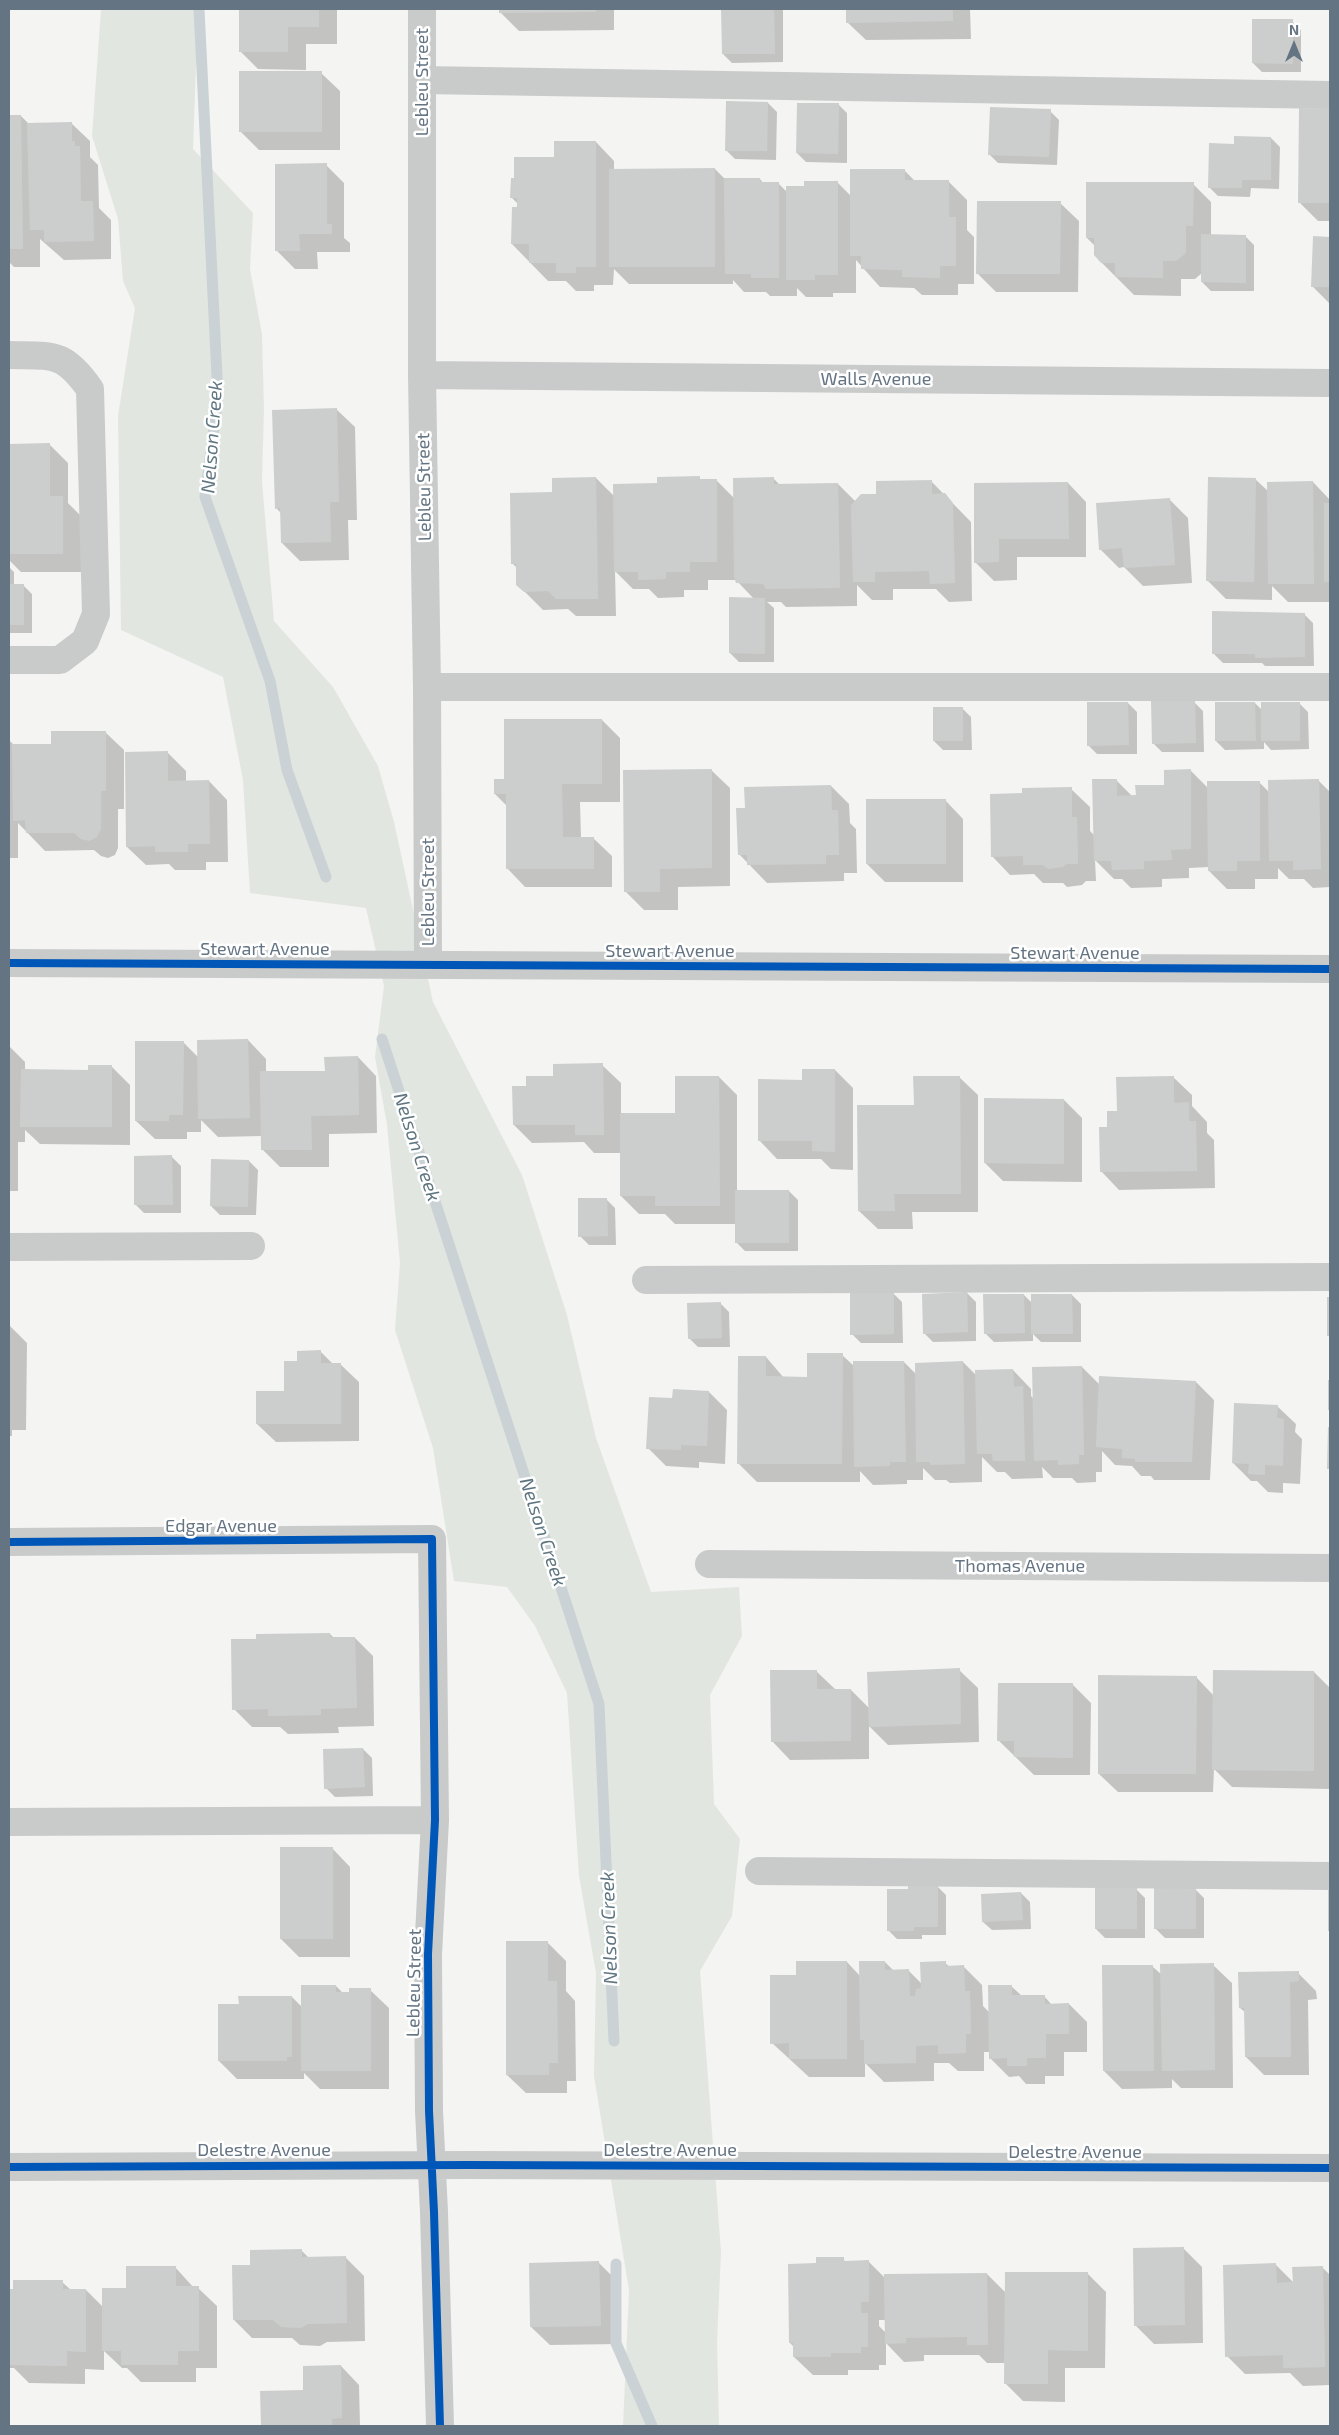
<!DOCTYPE html>
<html>
<head>
<meta charset="utf-8">
<style>
  body { margin:0 }
  #map { position:relative; width:1339px; height:2435px; overflow:hidden; background:#f4f4f2; font-family:"Exo 2",sans-serif }
  canvas { display:block }
  .frame { position:absolute; inset:0; border:10px solid #647483; pointer-events:none }
  .north { position:absolute; left:1269px; top:20px; width:50px; height:50px; -webkit-text-stroke:4px #fff; paint-order:stroke; rotate:0deg; font-size:14px; font-weight:700; line-height:20px; text-align:center; color:#647483 }
  .north::after { content:''; display:block; margin:auto; width:18px; height:22px; background:#647483; clip-path:polygon(50% 0,100% 100%,50% 72%,0 100%) }
</style>
</head>
<body>
<div id="map">
<canvas width="1339" height="2435"></canvas>
<div class="frame"></div>
<div class="north">N</div>
</div>
<script>
const c = document.querySelector('canvas').getContext('2d');
c.lineJoin = 'round';
function paint(path, color) { c.fillStyle = color; c.fill(path, 'evenodd'); }
function strokePath(path, color, width, dash) { c.strokeStyle = color; c.lineWidth = width; c.lineCap = dash ? 'butt' : 'round'; c.setLineDash(dash || []); c.stroke(path); }
function drawText(font, color, halo, rows, align = 'center') {
  c.font = font + ' "Exo 2",sans-serif'; c.lineWidth = 5; c.setLineDash([]); c.textBaseline = 'middle'; c.strokeStyle = halo; c.fillStyle = color; for (const [text, x, y, turn = 0] of rows) {
    c.save(); c.translate(x, y); c.rotate((+turn || 0) * Math.PI / 180); c.textAlign = isNaN(turn) ? turn : align; if (halo) c.strokeText(text, 0, 0); c.fillText(text, 0, 0); c.restore();
  }
}
paint(new Path2D(`
  M101 9H198L193 149 253 213 250 269 262 334 264 409 262 482 274 621 333 687 378 766 394 822 433 1002 522 1175 567 1315 596 1438 651 1592 739 1587 742 1636 710 1695 714 1804 740 1839 732 1916 700 1971 721 2252 717 2342 719 2426H623L629 2290 594 2076 596 1973 579 1876 567 1693 535 1626 507 1587 454 1581 433 1448 395 1330 400 1263 387 1125 375 1057 384 986 366 908 250 893 243 780 223 677 121 630 118 416 135 308 123 281 118 219 92 136Z`), '#e2e6e0');
paint(new Path2D(`
  M240 9H337V44H306V70L258 69 240 51Z
  M500 9H614V30L519 31 500 12Z
  M722 9H783V62L732 63 723 54Z
  M847 9H970L971 39 866 40 847 22Z
  M1292 21 1301 30V72H1262L1253 63Z
  M321 73 340 91V150H259L240 131Z
  M768 103 777 112 776 160 735 159 726 150Z
  M838 104 847 113V163L806 162 797 153Z
  M1301 109 1330 110V221H1318L1299 202Z
  M1050 111 1059 120 1057 165 998 163 989 154Z
  M9 116H21L29 124 71 123 90 141V157L98 165 99 208 111 220V259L64 260 40 239V267H14L9 262Z
  M1271 138 1280 147 1279 189 1251 188 1250 197 1218 196 1209 187 1236 145Z
  M596 142 614 161V170L715 169 725 179H760L763 183H778L787 192 837 182 852 197 904 170 916 182H949L967 200V230L974 237V284H958V295H922L914 288 880 287 856 260V293H833V297H806L797 288V296H770L766 292H744L733 280V284H629L614 269 613 285H594V291H576L566 281H548L512 244 519 205 512 198 556 158Z
  M326 165 344 183V238L350 243V252H317L318 269H295L277 251Z
  M1193 184 1211 202V236H1245L1254 245V291H1211L1202 282V273L1195 279H1181V296L1134 295 1101 262 1095 246 1087 238Z
  M1060 203 1079 221 1078 292H996L977 273Z
  M1314 238H1330V304L1312 286Z
  M336 409 355 427 357 520H348L349 560 300 561 282 543 281 513 277 509Z
  M9 445H50L68 463V503L81 516V572H21L9 560Z
  M596 478 615 497 658 484 699 478 702 480H716L734 498 773 478 780 485 838 484 856 502 931 481 971 522 972 601 949 602 936 589H893V600H872L857 585V606L786 607 781 602H767L774 608V662H739L730 653 754 599 736 580H708V590H684V597L658 598 649 589H633L615 571 616 616H576L568 609 543 610 518 585 517 568 512 563 553 493Z
  M1255 479 1269 492 1313 482 1330 500V602H1288L1272 586V600L1226 599 1208 581Z
  M1068 483 1086 502V557H1017V580L994 581 976 563 975 484Z
  M1169 499 1188 518 1192 583 1143 586 1124 567 1119 568 1100 549Z
  M9 567 14 572V585H23L32 594V633H9Z
  M1304 614 1313 623 1314 666H1265L1262 663H1223L1214 654Z
  M1194 702 1203 711 1204 752H1162L1153 743Z
  M1128 703 1137 712V754H1097L1088 745Z
  M1255 703 1262 710 1299 703 1308 712 1309 749 1271 750 1264 742V749L1225 750 1216 741Z
  M962 708 971 717 972 750H943L934 741Z
  M602 720 620 738V802H580L581 838H593L612 856V887H525L507 868V806L495 794 506 780Z
  M105 732 124 750V809H118V848L115 855 108 858 101 856 94 850 45 851 18 823V858H9V740L14 745H52Z
  M167 752 186 771V782L209 781 227 800 228 862H206V870H175L169 864 146 865 127 847Z
  M711 770 730 788V886L678 887V910H644L625 891Z
  M1190 770 1209 789 1260 783 1269 792 1319 781 1330 792V887L1313 888 1304 879H1289L1278 868V879H1255V889H1227L1209 871V867L1189 868V878L1162 879V887L1131 888 1122 879H1114L1095 860 1096 881H1086L1082 885 1067 887 1063 883H1043L1034 874 1010 875 992 856 1023 794 1071 789 1090 807V831L1095 836 1116 780 1133 797 1166 786Z
  M831 786 849 804 850 823 856 829 857 873H844V881L767 883 739 854 746 809Z
  M945 800 963 819V882H885L867 864Z
  M248 1040 266 1059V1072H326L358 1057 376 1076 377 1133 329 1134V1167H280L262 1149V1136L218 1137 201 1120V1132H187V1139H155L136 1121 183 1042 198 1057Z
  M9 1046 25 1062V1071H89L112 1067 130 1085V1145L40 1144 25 1130V1142H18V1191H9Z
  M602 1065 621 1083V1115H676L719 1077 737 1095V1191H789L798 1200V1251H745L736 1242V1224H675L665 1214H639L621 1196V1153H594L584 1142 532 1143 514 1125 527 1088 555 1077Z
  M835 1070 853 1088V1170L831 1169 821 1159H777L759 1140 803 1081Z
  M959 1077 978 1095V1212H912L913 1229H878L859 1211 915 1107Z
  M1173 1077 1192 1095V1106L1207 1122V1133L1214 1140 1215 1188 1119 1190 1101 1171 1108 1128 1118 1113Z
  M1064 1100 1082 1118V1182L1003 1181 985 1163Z
  M172 1157 181 1166V1213H144L135 1204Z
  M249 1161 258 1170 256 1215H220L211 1206Z
  M606 1199 615 1208 616 1245H589L580 1236Z
  M893 1293 902 1302 903 1343H861L852 1334Z
  M967 1293 976 1302V1341L933 1342 924 1333Z
  M1024 1295 1032 1303 1072 1295 1081 1304V1342H1041L1033 1334V1341L994 1342 985 1333Z
  M720 1303 729 1312 730 1347H698L689 1338Z
  M9 1325 27 1343 26 1430H12V1436H9Z
  M320 1351 333 1364H340L359 1382V1441L276 1442 257 1424 285 1393 299 1362Z
  M842 1355 854 1366 904 1362 916 1374 963 1362 977 1376 1013 1370 1031 1389V1396L1034 1399 1082 1367 1100 1385 1196 1382 1214 1400 1210 1480H1154L1151 1476H1141L1132 1466 1115 1465 1102 1451V1472H1096V1482L1077 1483 1072 1478H1053L1042 1467 1043 1478 1012 1479 1005 1472H997L982 1457V1482L950 1483 946 1480H935L923 1468V1480H907V1484L873 1485 860 1471V1482H757L738 1463 766 1357 784 1378H809Z
  M709 1392 727 1410 725 1464 699 1462V1468L666 1466 648 1448 673 1399Z
  M1277 1406 1296 1424 1295 1432 1302 1439 1300 1484 1283 1483V1493L1268 1492 1257 1481H1251L1233 1463Z
  M330 1634 334 1638H355L373 1656 374 1726 338 1727 339 1733 288 1734 280 1727H252L234 1709 257 1640Z
  M959 1670 978 1688 979 1742 888 1745 869 1726V1759L790 1760 772 1741 816 1671 835 1689 851 1690 870 1709Z
  M1314 1672 1330 1688V1789L1232 1787 1214 1769 1213 1792H1118L1099 1774 1196 1677 1214 1696Z
  M1073 1685 1091 1703 1090 1775H1034L998 1740Z
  M363 1749 372 1758 373 1796 335 1797 326 1788Z
  M332 1848 350 1867V1957H299L281 1939Z
  M937 1886 946 1895V1935H922V1939H897L888 1930 909 1890Z
  M1136 1889 1145 1898V1938H1105L1096 1929Z
  M1195 1889 1204 1898V1938H1165L1156 1929Z
  M1021 1893 1030 1902 1031 1929 992 1930 983 1922Z
  M547 1942 566 1961V1991L575 2001 576 2081H567V2093H526L507 2075Z
  M847 1962 860 1976 885 1962 894 1971H909L922 1984 945 1963 950 1967H964L982 1985 983 2006 990 2013 1011 1986 1022 1996H1044L1052 2005 1069 2004 1087 2022V2052H1064V2076H1045V2084H1026L1019 2076 1009 2077 990 2058V2052H984V2071H958L949 2063H934V2081L884 2082 865 2063V2077H809L772 2043 797 1977Z
  M1213 1965 1232 1983 1233 2088H1181L1172 2079V2088L1122 2089 1104 2071 1153 1967 1162 1975Z
  M1298 1973 1316 1991 1317 1999 1308 2000 1309 2075H1264L1246 2057V2013L1240 2008Z
  M336 1986 344 1994 370 1990 389 2008V2089H320L304 2073V2079H237L219 2061 240 2005 292 1997 302 2007Z
  M1184 2249 1202 2267 1203 2343 1154 2344 1135 2325Z
  M302 2251 309 2258 345 2257 364 2276 365 2341 327 2342 320 2346 300 2345 292 2338H252L234 2320 252 2266Z
  M843 2259 846 2262 868 2261 885 2278 987 2274 1006 2293 1088 2274 1106 2292 1105 2368H1065V2402L1023 2401 1005 2383V2363H987L979 2355H924V2361L904 2362 886 2343V2365H879V2370H848V2375H813L794 2357V2347L790 2343 817 2264ZM879 2320H886V2333L879 2326Z
  M599 2263 617 2281 619 2344 550 2345 531 2327Z
  M1276 2265 1294 2283 1322 2267 1330 2275V2385L1303 2386 1290 2373 1245 2374 1227 2356Z
  M175 2267 194 2288H198L217 2306V2368H196V2382H141L127 2368H122L104 2351V2370L85 2369V2384L29 2383 14 2368H9V2290L62 2282 71 2290H86L104 2308 127 2289Z
  M341 2366 359 2385 360 2426H262V2392L305 2391Z`), '#0003');
strokePath(new Path2D(`
  M199 9 218 397 205 497 270 681 287 770 326 877
  M382 1039 599 1704 614 2041
  M616 2264V2343L652 2426`), '#cad2d5', 11);
paint(new Path2D(`
  M239 9H319V27H288V52H239Z
  M499 9H596V12L499 13Z
  M721 9H774L775 54H722Z
  M846 9H953V21L846 23Z
  M1252 19H1293V64L1252 63Z
  M239 71H322V132H239Z
  M726 101 768 102 767 151H725Z
  M797 103H839L838 154 796 153Z
  M990 107 1051 109 1049 157 988 155Z
  M1299 108 1330 109V203H1298Z
  M9 115H21L23 249H9Z
  M72 122V141H75V146H80L81 201H93L94 241 44 242V230H30L27 123Z
  M1234 136 1271 137V180H1242V188H1208L1209 143 1234 144Z
  M554 141H596V267H576V273H556V263H529V244H511L512 207H517V198H510L511 178H514V157H554Z
  M327 163V224H332V234H299L300 251H275V164Z
  M715 168V267H609V169Z
  M850 169H905V180H949V217H956V266H940V278L902 277V270L861 269V256H850Z
  M724 178H760V182H779V278H751V274H725Z
  M804 181H838V275H815V280H786V186H804Z
  M1086 182H1194L1193 226H1186V253L1176 261H1163V278L1115 277V263H1101L1094 255V238H1086Z
  M977 201H1061L1060 274H976Z
  M1201 234 1246 235V283L1201 282Z
  M1313 236 1330 237V287H1311Z
  M337 408 339 502H330L331 542 281 543 280 508 275 509 272 410Z
  M50 443V496H63V554H9V444Z
  M700 476V479H717V562H690V572H666V579L638 580V572H614L613 484 657 483V477Z
  M596 477 598 599H556L548 591 524 592 516 585V564H511L510 493 552 492V478Z
  M774 477V484L838 483 840 588 766 589 763 584 736 583 734 577 733 478Z
  M1208 477 1256 478 1254 582 1206 581Z
  M932 480V494L945 493 953 503 955 583 930 584 929 571 875 572V582H853L851 505 861 494H876V481Z
  M1313 481 1314 584H1268L1267 482Z
  M1068 482 1069 539H999V562L974 563V483Z
  M1170 498 1175 565 1124 568 1122 548 1099 550 1096 503Z
  M1324 503H1330V582H1324Z
  M9 584H24V625H9Z
  M729 597 765 598V654L729 653Z
  M1212 611 1305 613V657L1255 658V654H1212Z
  M1195 700 1196 743 1152 744 1151 701Z
  M1087 702H1128L1129 745 1087 746Z
  M1215 702H1255L1256 741H1215Z
  M1261 702H1300V741H1261Z
  M933 707H963V741H933Z
  M504 719H602V784H562L563 837H594V869H506V794H494V779H504Z
  M51 731H106V791H101V829L97 837 89 841 81 839 74 833H26L25 820 13 821 12 744H51Z
  M168 751V781L209 780 210 844H188V852H155V846L126 847 125 752Z
  M712 769V868L660 869V892H624L623 770Z
  M1191 769V849L1171 850 1172 860 1144 861V869L1112 870 1111 861H1094L1092 779H1117V796L1136 795 1135 785H1164V770Z
  M1319 779 1321 869 1293 870V861H1269L1268 780Z
  M1207 781H1260V861H1237V871H1208Z
  M831 785 832 810H838L839 855H826V864L747 865V855H738L736 808H745L744 787Z
  M1072 787V817H1077L1078 864H1067L1063 867 1048 869 1043 865H1023V856L991 857 990 794 1022 793V788Z
  M866 799H946V864H866Z
  M248 1039 250 1118 198 1119 197 1040Z
  M135 1041H184L183 1115H169V1121H135Z
  M358 1056 359 1115 311 1116 312 1150H261L260 1071H325L324 1057Z
  M603 1063 604 1135H575V1125H513L512 1086H526V1076H553V1064Z
  M88 1065H112V1127H20L21 1069 88 1070Z
  M802 1069H835V1152L812 1151V1141H758V1079L802 1080Z
  M675 1076H719L720 1206H655V1196H620V1113H675Z
  M913 1076H960L961 1194H894L895 1211H858L857 1105H914Z
  M1174 1076V1103L1189 1102V1121H1196L1197 1171 1100 1172 1099 1127H1107V1111H1117L1116 1077Z
  M984 1098 1064 1099V1164L984 1163Z
  M172 1155 173 1205H134V1156Z
  M211 1159 249 1160 248 1207 210 1206Z
  M735 1190H789V1243H735Z
  M578 1198H607L608 1236 578 1237Z
  M850 1292H894V1334L850 1335Z
  M967 1292 968 1332 923 1334 922 1294Z
  M983 1294H1024L1025 1333 984 1334Z
  M1031 1294H1072L1073 1334H1031Z
  M1327 1297H1330V1336H1327Z
  M721 1302 722 1338 688 1339 687 1303Z
  M321 1350V1363H341V1424H256V1391H284V1361H297V1351Z
  M807 1353H843L842 1464H737L738 1356H766V1376L807 1377Z
  M853 1361H904L906 1462H890V1466L854 1467Z
  M963 1361 965 1464 930 1465V1462H916L915 1363Z
  M1082 1366 1084 1455H1079V1464L1058 1465V1460L1034 1461 1032 1367Z
  M1013 1369 1014 1387 1023 1386 1025 1461H993L992 1454H977L975 1370Z
  M1099 1376 1196 1381 1192 1462H1135V1459L1122 1458V1449L1096 1447Z
  M1328 1380H1330V1410H1328Z
  M673 1389 709 1391 707 1446 681 1445V1450L646 1449 649 1397 672 1398Z
  M1234 1403 1278 1405 1277 1418 1284 1419 1283 1466 1265 1465V1475L1248 1474 1249 1464 1232 1463Z
  M1328 1427H1330V1469H1327Z
  M330 1633V1637H355L357 1708 321 1709V1715L268 1716V1709L232 1710 231 1639H256V1634Z
  M960 1668 961 1724 869 1727 867 1672Z
  M770 1670H817V1689H851V1741L771 1742Z
  M1213 1670 1314 1671V1771L1212 1770Z
  M1098 1675 1197 1676 1196 1774H1098Z
  M998 1683H1073V1758L1014 1757V1741H997Z
  M363 1748 365 1787 324 1789 323 1749Z
  M280 1847H333V1939H280Z
  M908 1885H938V1927H914V1931H887V1889H908Z
  M1095 1888H1137V1929H1095Z
  M1154 1888H1196V1929H1154Z
  M1328 1890H1330V1931H1328Z
  M1021 1892 1023 1920 982 1922 981 1894Z
  M506 1941H548V1981H557L558 2063H549V2075H506Z
  M796 1961H847V2059H789V2043L770 2044V1975H796Z
  M859 1961H885V1970L909 1969 910 1996H915L916 1989 921 1988 920 1962 946 1961V1966L964 1965 965 1991H970L971 2034H966V2053L938 2054V2045L916 2046V2063L864 2064V2040H860Z
  M1214 1963 1215 2070 1162 2071 1160 1964Z
  M1102 1965H1153L1154 2071H1103Z
  M1299 1971V1981L1290 1982 1291 2057H1245L1244 2008H1239L1238 1972Z
  M301 1985H336V1992H349V1988H371V2071H301Z
  M988 1985H1012V1995H1045V2004L1069 2003V2034H1046V2058H1027V2066H1007V2058L989 2059Z
  M238 1996H292V2057H287V2061H218V2004H239Z
  M1184 2247 1185 2325 1134 2326 1133 2248Z
  M302 2249V2257L346 2256 347 2323 308 2324 301 2328 281 2327 273 2320H233L232 2265H250V2250Z
  M816 2257H844V2261L869 2260V2302H861V2313H868V2347H861V2353H831V2357H793V2343H789L788 2264 816 2263Z
  M599 2261 601 2326 530 2327 529 2263Z
  M1276 2263 1277 2283 1293 2282 1292 2267 1323 2266 1325 2367 1283 2368V2355L1225 2357 1223 2265Z
  M126 2266H176V2286H199V2351H178V2365H121V2351H102V2288H126Z
  M1005 2272H1088V2351L1048 2350V2384H1004Z
  M987 2273 988 2345H967V2337L906 2338V2343L885 2344 884 2274Z
  M13 2280H63V2289H86V2352L67 2351V2366L9 2365V2289H13Z
  M341 2365 342 2418 332 2419V2426H261L260 2391 303 2390V2366Z`), '#cccece');
strokePath(new Path2D(`
  M422 9V375L427 687 428 965
  M422 80 1330 95
  M9 355C53 356 63 351 90 389L96 614 85 641 60 660H9
  M422 375 1330 383
  M427 687H1330
  M9 963 1330 969
  M9 1247 251 1246
  M646 1280 1330 1277
  M9 1542 432 1539 435 1820 428 1954 429 2111 434 2212 440 2426
  M709 1564 1330 1568
  M9 1822 435 1820
  M759 1871 1330 1876
  M9 2167 468 2165 1330 2168`), '#c9caca', 28);
strokePath(new Path2D(`
  M9 963 1330 969
  M9 1542 432 1539 435 1820 428 1954 429 2111 434 2212 440 2426
  M9 2167 468 2165 1330 2168`), '#0057b8', 8);
drawText('18px', '#647483', '#fff', [
  ["Lebleu Street",422,82,-90],
  ["Walls Avenue",876,379],
  ["Lebleu Street",424,487,-91],
  ["Lebleu Street",428,892,-90],
  ["Stewart Avenue",265,949],
  ["Stewart Avenue",670,951],
  ["Stewart Avenue",1075,953],
  ["Edgar Avenue",221,1526],
  ["Thomas Avenue",1020,1566],
  ["Lebleu Street",414,1983,-89],
  ["Delestre Avenue",264,2150],
  ["Delestre Avenue",670,2150],
  ["Delestre Avenue",1075,2152]
]);
drawText('italic 19px', '#5f7680', '#fff', [
  ["Nelson Creek",212,437,-86],
  ["Nelson Creek",417,1147,72],
  ["Nelson Creek",543,1532,72],
  ["Nelson Creek",609,1928,-92]
]);
</script>
</body>
</html>
